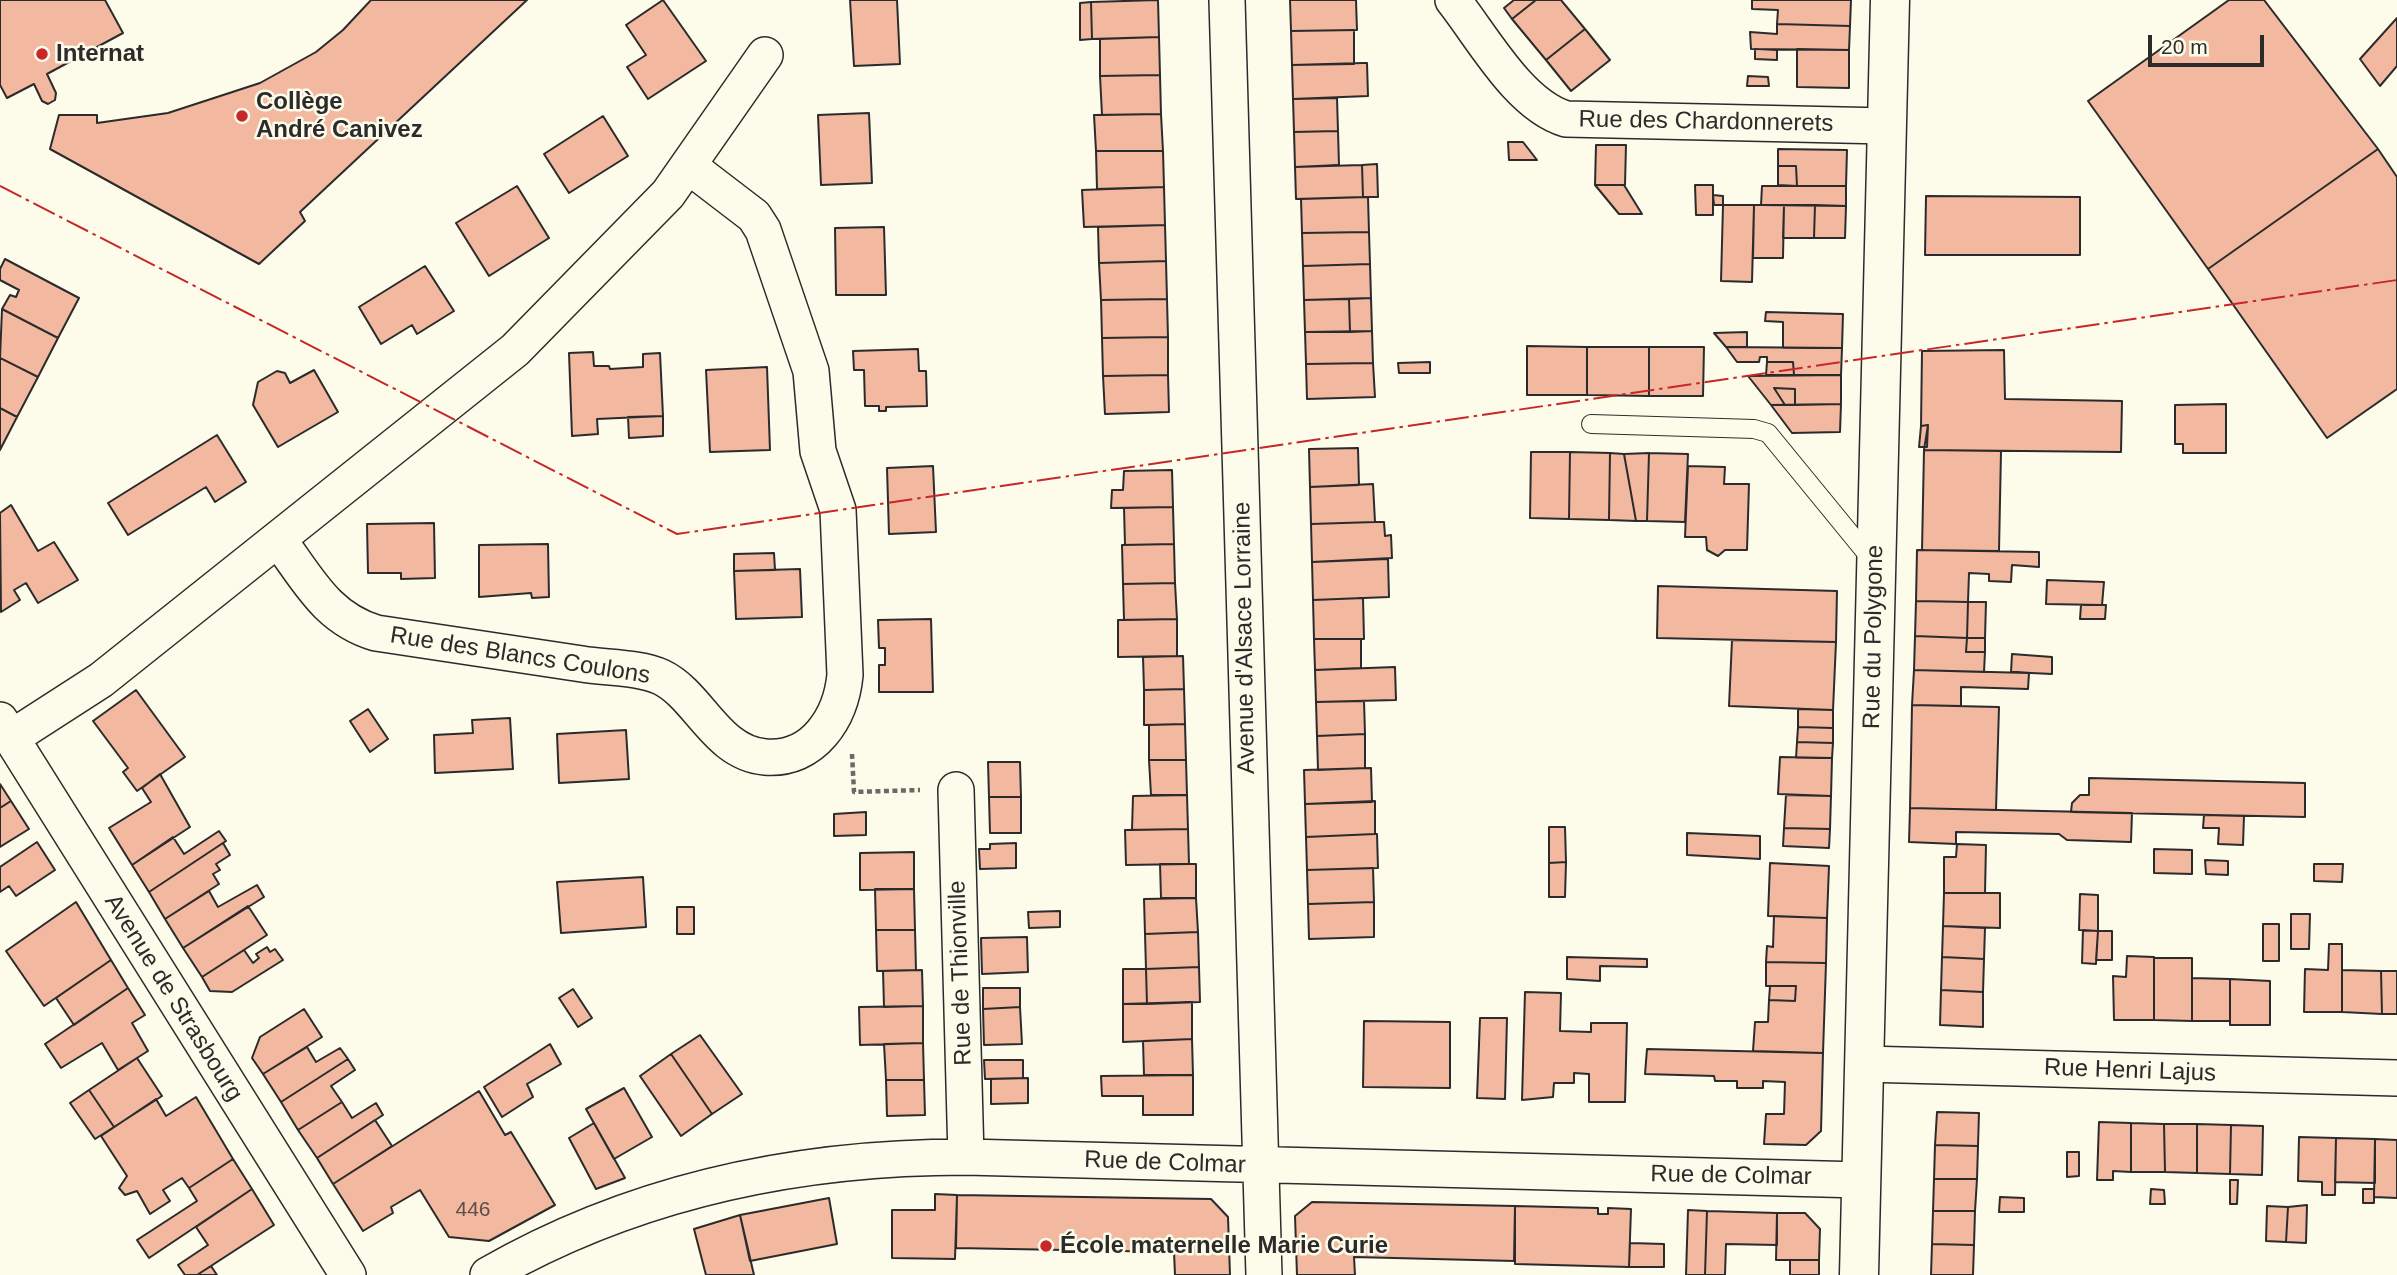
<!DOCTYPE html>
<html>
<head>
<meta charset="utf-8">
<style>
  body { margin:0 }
  #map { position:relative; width:2397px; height:1275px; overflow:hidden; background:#fdfbea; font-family:Arial,sans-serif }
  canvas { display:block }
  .scale { position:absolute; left:2148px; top:35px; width:116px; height:32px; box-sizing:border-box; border:4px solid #2b2b2b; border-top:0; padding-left:9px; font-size:21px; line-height:24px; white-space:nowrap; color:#2b2b2b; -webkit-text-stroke:5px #fdfbea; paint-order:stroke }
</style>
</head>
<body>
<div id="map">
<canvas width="2397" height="1275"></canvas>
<div class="scale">20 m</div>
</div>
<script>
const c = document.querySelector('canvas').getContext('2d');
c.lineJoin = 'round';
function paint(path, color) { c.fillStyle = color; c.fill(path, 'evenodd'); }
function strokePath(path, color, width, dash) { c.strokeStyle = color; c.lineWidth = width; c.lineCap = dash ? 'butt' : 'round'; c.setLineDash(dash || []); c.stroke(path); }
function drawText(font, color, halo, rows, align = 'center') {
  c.font = font + ' Arial,sans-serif'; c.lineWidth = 5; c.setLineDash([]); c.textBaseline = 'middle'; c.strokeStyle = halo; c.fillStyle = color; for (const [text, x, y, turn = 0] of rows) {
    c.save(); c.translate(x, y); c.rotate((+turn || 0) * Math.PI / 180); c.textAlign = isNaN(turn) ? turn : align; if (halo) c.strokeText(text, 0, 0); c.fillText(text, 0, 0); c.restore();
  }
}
const building = new Path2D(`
  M0 0H105L123 33 47 74 56 93 55 100 48 104 42 101 34 84 7 98 0 85Z
  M371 0H527L300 212 305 221 259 264 50 149 59 115H97V123L168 113 260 83 316 52 343 30Z
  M663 0 706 61 648 99 627 67 646 55 626 25Z
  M850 0H897L900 64 854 66Z
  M1158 0 1159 37 1092 39 1091 2Z
  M1290 0H1356L1357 30 1291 31Z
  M1514 0H1536L1512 19 1504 8Z
  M1536 0H1561L1585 29 1546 60 1512 19Z
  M1752 0H1851L1850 26 1777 24 1778 10 1752 9Z
  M2229 0H2264L2378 149 2208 269 2088 101Z
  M1091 2 1092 39 1080 40V3Z
  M2397 18V66L2380 86 2360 59Z
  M1777 24 1850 26 1849 50 1751 49 1750 32 1777 34Z
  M1585 29 1610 60 1571 91 1546 60Z
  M1354 30V64L1292 65 1291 31Z
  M1159 37 1160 75 1100 76V39Z
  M1755 49 1777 50V60L1755 59Z
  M1797 49 1849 50V88L1797 87Z
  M1363 63H1367L1368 96 1293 99 1292 65Z
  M1160 75 1161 114 1102 115 1100 76Z
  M1748 76 1768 77 1769 86H1747Z
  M1337 98 1338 131 1294 132 1293 99Z
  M869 113 872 183 821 185 818 115Z
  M1161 114 1163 151H1096L1094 115Z
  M603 116 628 156 569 193 544 154Z
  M1338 131 1339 165 1295 167 1294 132Z
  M1508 142H1523L1537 160H1509Z
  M1596 145H1626L1625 185H1595Z
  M1778 149 1847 150 1846 186H1797L1796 166H1778Z
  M2378 149 2397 177V389L2327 438 2208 269Z
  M1096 151H1163L1164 187 1097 189Z
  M1377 164 1378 197H1363L1362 165Z
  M1362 165 1363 197 1296 199 1295 167Z
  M1778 166H1796L1797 186 1778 185Z
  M1595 185H1624L1642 214H1619Z
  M1695 185H1713V215H1696Z
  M517 186 549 238 489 276 456 223Z
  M1762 186H1846V206L1761 205Z
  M1164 187 1165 225 1084 227 1082 190Z
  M1713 195 1723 196V205H1714Z
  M1926 196 2080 197V255H1925Z
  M1368 197 1369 232 1302 233 1301 199Z
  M1723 205H1754L1752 282 1721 281Z
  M1754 205H1784L1783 258H1753Z
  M1784 205H1815L1814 238H1783Z
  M1815 205 1846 206 1845 238H1814Z
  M1165 225 1166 261 1099 263 1098 227Z
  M884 227 886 295H836L835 228Z
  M1369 232 1370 264 1303 266 1302 233Z
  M5 259 79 298 58 338 2 309 10 295 16 297 19 290 0 280V269Z
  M1166 261 1167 299 1101 300 1099 263Z
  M1370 264 1371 298 1304 300 1303 266Z
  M425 266 454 311 417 334 412 325 381 344 359 307Z
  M1371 298 1372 331 1350 332 1349 299Z
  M1167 299 1168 337 1102 338 1101 300Z
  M1349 299 1350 332H1305L1304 300Z
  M2 309 58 338 38 377 0 358Z
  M1766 312 1843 314 1842 348H1783V322L1765 321Z
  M1372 331 1373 363 1306 364 1305 332Z
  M1747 332V347H1726L1714 333Z
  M1168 337V375L1103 376 1102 338Z
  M1527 346 1587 347V395H1527Z
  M1587 347H1649V396L1587 395Z
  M1649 347H1704L1703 396H1649Z
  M1726 347 1842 348 1841 375H1794L1793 362H1767V357H1760L1759 362H1737Z
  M918 349 919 371H926L927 406 886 407V411H879V406H865L864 370H854L853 351Z
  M2004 350 2005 399 2122 401 2121 452 1924 450 1928 425 1921 426 1922 351Z
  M593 352 594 366H609L610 369 643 367V354L660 353 663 416 597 419 598 434 572 436 569 353Z
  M0 358 38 377 17 417 0 408Z
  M1430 362V373H1399L1398 363Z
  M1767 362H1793L1794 375H1766Z
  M1373 363 1375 397 1307 399 1306 364Z
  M767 367 770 450 710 452 706 370Z
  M314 370 338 412 278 447 253 405 258 382 277 371 285 373 290 383Z
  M1168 375 1169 412 1105 414 1103 376Z
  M1841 375V404L1795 405V389L1774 388 1785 405H1771L1748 376Z
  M1774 388 1795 389V405H1785Z
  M1841 404 1840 432 1792 433 1771 405Z
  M2226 404V453H2183V444H2175V405Z
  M0 408 17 417 0 450Z
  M663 416V436L629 438 628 417Z
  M1928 425 1927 447H1919L1921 426Z
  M217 435 246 482 215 502 206 487 128 535 108 503Z
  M1358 448 1359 485 1310 487 1309 449Z
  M1924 450 2001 451 1999 551 1922 550Z
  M1531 452H1570L1569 519 1530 518Z
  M1570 452 1610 453 1609 520 1569 519Z
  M1610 453 1624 454 1636 521 1609 520Z
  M1649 453 1647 521H1636L1624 454Z
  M1649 453 1688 454 1685 522 1647 521Z
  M933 466 936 532 889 534 887 468Z
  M1688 466 1725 467 1724 484H1749L1747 550H1725L1718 556 1707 550 1706 537H1685Z
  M1172 470 1173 507 1111 508 1112 490H1123L1124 471Z
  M1373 484 1375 522 1311 524 1310 487Z
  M11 505 38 551 54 542 78 580 38 603 26 583 14 590 20 600 1 612 0 513Z
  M1173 507 1174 544 1125 545 1124 508Z
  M1375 522H1384L1385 536 1391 535 1392 558 1312 562 1311 524Z
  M434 523 435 578 401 579V573H368L367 524Z
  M548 544 549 597 532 598 531 593 479 597V545Z
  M1174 544 1175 583 1123 584 1122 545Z
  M1917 550 2039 552V567L2012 565 2011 582 1989 581V574L1969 573 1968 602 1916 601Z
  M774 553 775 570 734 571V554Z
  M1388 559 1389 597 1313 600 1312 562Z
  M800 569 802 617 736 619 734 571Z
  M2047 580 2104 582 2102 605 2046 604Z
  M1175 583 1177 619 1124 620 1123 584Z
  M1658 586 1837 591 1836 642 1657 638Z
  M1363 598 1364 639H1314L1313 600Z
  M1916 601 1968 602 1967 638 1915 636Z
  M1968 602H1986L1985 638H1967Z
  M2081 605H2106L2105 619H2080Z
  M931 619 933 692H879V665H885V648H879L878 620Z
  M1177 619V656L1118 657V620Z
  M1915 636 1967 638 1966 652H1985L1984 672 1914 670Z
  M1967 638H1985V652H1966Z
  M1314 639H1361V668L1315 670Z
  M1732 640 1836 642 1833 710 1729 706Z
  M2012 654 2052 657V674L2011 672Z
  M1183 656 1184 689 1144 690 1143 657Z
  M1395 667 1396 700 1316 702 1315 670Z
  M1914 670 2029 673 2028 689 1961 687V706L1912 705Z
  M1184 689 1185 724 1144 725V690Z
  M136 690 185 757 137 791 123 772 128 768 93 721Z
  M1364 701 1365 734 1317 736 1316 702Z
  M1912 705 1999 707 1996 810 1910 808Z
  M368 709 388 739 370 752 350 721Z
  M1798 709 1833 710V728L1798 727Z
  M510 718 513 769 435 773 434 735 473 733 472 720Z
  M1185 724 1186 760H1149V725Z
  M1798 727 1833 728V743L1797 742Z
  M626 730 629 779 559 783 557 734Z
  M1365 734V768L1318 770 1317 736Z
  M1797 742 1833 743 1832 758H1796Z
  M1780 757 1832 758 1831 796 1778 794Z
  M1149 760H1186L1187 795H1151Z
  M988 762H1020L1021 797H989Z
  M1371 768 1372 802 1305 804 1304 770Z
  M160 774 190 827 132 865 109 828 151 802 142 788Z
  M2089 778 2305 783V817L2071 812 2072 803 2080 795H2089Z
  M0 784 11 801 0 808Z
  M1187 795 1188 829 1132 830 1133 796Z
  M1786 795 1831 796 1830 829 1784 828Z
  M989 797H1021V833H990Z
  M11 801 29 829 0 847V808Z
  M1375 801V834L1306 837 1305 804Z
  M1910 808 2132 813 2131 842 2067 840 2059 834 1956 832V844L1909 842Z
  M866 812V835L834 836V814Z
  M2204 815 2244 816 2243 845 2218 844 2219 828H2203Z
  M1549 827H1565L1566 862 1549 863Z
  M1784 828 1830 829 1829 848 1783 846Z
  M1188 829 1189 864 1126 865 1125 830Z
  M219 831 226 841 149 892 132 865 173 837 184 854Z
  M1687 833 1760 836V859L1687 855Z
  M1375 834H1377L1378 868 1307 870 1306 837Z
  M37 842 55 870 16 896 9 886 0 892V867Z
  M223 843 230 855 216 864 220 870 213 874 219 884 165 919 149 892Z
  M1016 843V868L980 869 979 849H990V844Z
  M1957 844 1986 845 1985 893H1944V857H1956Z
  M2154 849 2192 850V874L2154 873Z
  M914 852V889L860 890V853Z
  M2205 860 2228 861V875L2206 874Z
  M1566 862 1565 897H1549V863Z
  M1770 863 1829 866 1827 918 1768 916Z
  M1160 864H1196V898H1161Z
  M2314 864H2343L2342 882 2314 881Z
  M1373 868 1374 902 1308 904 1307 870Z
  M643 877 646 927 561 933 557 882Z
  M257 885 264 897 183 948 165 919 209 891 218 907Z
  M875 889H914L915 930H876Z
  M1944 893H2000V928L1943 926Z
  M2080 894 2098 895V931L2079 930Z
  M1196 898 1198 932 1145 934 1144 899Z
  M76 902 111 960 44 1006 6 951Z
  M1374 902V937L1309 939 1308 904Z
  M248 906 267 935 202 977 183 948Z
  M677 907H694V934H677Z
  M1060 911V927L1029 928 1028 912Z
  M2291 914H2310L2309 949H2291Z
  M1774 916 1827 918 1826 963 1766 962 1767 946 1773 947Z
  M2263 924H2279V961H2263Z
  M1943 926 1985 928 1984 959 1942 957Z
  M876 930H915L916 970 877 971Z
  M2083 930 2098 931 2096 964 2082 963Z
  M2098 931H2112V960H2096Z
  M1198 932 1199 967 1146 969 1145 934Z
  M1027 937 1028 972 982 974 981 938Z
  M2329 944H2342V1012H2304L2305 969 2328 970Z
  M267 947 270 952 275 949 283 960 232 992 210 991 202 977 244 950 253 963 259 958 256 954Z
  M2127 956 2154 957V1020H2114L2113 976 2126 977Z
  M1567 957 1647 959V967L1600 966V981L1567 979Z
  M1942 957 1984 959 1983 992 1941 990Z
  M2154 958H2192V1021L2154 1020Z
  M111 960 128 988 74 1025 56 998Z
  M1766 962 1826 963 1823 1053 1753 1051 1755 1022H1768L1769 1000 1795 1001 1796 986H1766Z
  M1199 967 1200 1002 1147 1004 1146 969Z
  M1123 969H1146L1147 1004H1123Z
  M922 970 923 1006 884 1007 883 971Z
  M2342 970 2381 971 2382 1014 2342 1012Z
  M2381 971H2397V1014H2382Z
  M2192 978 2230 979V1021H2192Z
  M2230 979 2270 981V1025H2230Z
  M1770 986H1796L1795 1001 1769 1000Z
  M128 988 145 1015 132 1023 148 1051 118 1070 102 1043 61 1068 45 1044Z
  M983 988H1020V1007L983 1009Z
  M573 989 592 1018 578 1027 559 998Z
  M1941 990 1983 992V1027L1940 1025Z
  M1525 992 1561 993 1560 1031 1591 1032V1023H1627L1625 1102H1589V1074L1574 1073V1083H1554L1553 1097 1522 1100Z
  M1192 1002V1039L1123 1042V1004Z
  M923 1006V1043L860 1045 859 1007Z
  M1020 1007 1022 1044 984 1045 983 1009Z
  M304 1009 322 1037 263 1074 252 1058 260 1037Z
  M1480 1018H1507L1505 1099 1477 1098Z
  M1364 1021 1450 1022V1088L1363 1087Z
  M700 1035 742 1094 712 1114 671 1054Z
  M1192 1039 1193 1075H1144L1143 1041Z
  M923 1043 924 1080H886L884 1044Z
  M550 1044 561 1064 527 1084 533 1097 502 1117 484 1087Z
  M307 1047 316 1062 340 1048 348 1059 281 1102 263 1074Z
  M1647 1049 1823 1053 1821 1131 1806 1145 1764 1144 1766 1114H1784L1785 1082 1763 1081V1088H1737V1081H1715L1714 1076 1645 1074Z
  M671 1054 712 1114 681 1136 640 1076Z
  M137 1058 162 1096 114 1127 89 1090Z
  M348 1059 355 1070 331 1086 342 1102 298 1130 281 1102Z
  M984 1060H1023V1078L985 1079Z
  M1193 1075V1115H1143V1096H1102L1101 1076Z
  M1028 1078V1103L991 1104V1079Z
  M886 1080H924L925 1115 887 1116Z
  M624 1088 652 1137 614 1159 586 1109Z
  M89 1090 114 1127 95 1139 70 1103Z
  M479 1091 505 1135 511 1132 555 1205 489 1241 449 1237 420 1190 391 1207 393 1213 363 1231 333 1184Z
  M196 1097 233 1159 189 1188 182 1178 163 1190 170 1201 150 1214 137 1191 125 1195 119 1188 127 1176 101 1136 156 1099 166 1116Z
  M342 1102 352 1118 376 1103 383 1115 317 1158 298 1130Z
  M1937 1112 1979 1113 1978 1146 1935 1145Z
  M375 1120 392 1146 333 1184 317 1158Z
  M2099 1122 2131 1123V1172L2113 1171V1180H2097Z
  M594 1123 625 1178 596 1189 569 1138Z
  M2131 1123 2164 1124 2165 1172H2131Z
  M2164 1124H2197V1173L2165 1172Z
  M2197 1124 2231 1125 2230 1174 2197 1173Z
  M2231 1125 2263 1126 2262 1175 2230 1174Z
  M2299 1137 2336 1138 2335 1195H2322V1182L2298 1181Z
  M2336 1138 2375 1139V1183L2335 1182Z
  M2375 1139 2397 1140V1198L2374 1197Z
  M1935 1145 1978 1146 1977 1179H1934Z
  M2067 1152H2079V1176L2067 1177Z
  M233 1159 252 1189 149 1258 137 1240 197 1201 189 1188Z
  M1934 1179H1977L1975 1211H1933Z
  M2230 1180H2238L2237 1204H2230Z
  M252 1189 274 1225 197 1275H185L178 1265 208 1245 196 1227Z
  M2151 1189 2164 1190 2165 1204H2150Z
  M2363 1189H2374V1203H2363Z
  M935 1194 957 1195 955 1259 892 1258V1210H935Z
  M957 1195 1211 1199 1228 1217 1230 1275H1175L1174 1252 956 1248Z
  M2000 1197 2024 1198V1212H1999Z
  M829 1198 837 1244 750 1261 740 1215Z
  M1312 1202 1515 1206 1514 1261 1354 1257 1355 1275H1297L1295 1216Z
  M2307 1205 2306 1243 2286 1242 2288 1207Z
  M1515 1206 1598 1208V1214H1608V1208L1631 1209 1629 1267 1515 1264Z
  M2267 1206 2288 1207 2286 1242 2266 1241Z
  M1688 1210 1707 1211 1705 1275H1686Z
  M1707 1211 1777 1213V1245L1726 1244 1725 1275H1705Z
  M1933 1211H1975L1974 1245 1932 1244Z
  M1777 1213H1805L1820 1229 1819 1260H1776Z
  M740 1215 754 1275H706L694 1229Z
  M1630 1243 1664 1244V1267H1629Z
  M1932 1244 1974 1245 1973 1275H1931Z
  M1790 1260H1819V1275H1790Z
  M211 1266 217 1275H197Z`);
paint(building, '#f2b8a0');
strokePath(building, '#2b2b2b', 2);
const lane = new Path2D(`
  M1591 424 1754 429 1768 433 1872 560`);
const street = new Path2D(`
  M1227 0 1264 1275
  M1453 0C1483 38 1519 105 1566 119L1887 126
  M278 539C308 579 326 618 376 633 445 643 513 654 582 664 606 668 639 667 661 677 699 695 716 753 765 757 814 761 841 717 845 675L838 510 818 451 811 371 763 230 754 216 690 167
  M0 720 348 1275
  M11 738 101 680 515 350 668 194 765 55
  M956 790 966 1157
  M1864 1064 2397 1078
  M488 1275C636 1190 797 1157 966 1157L1862 1180`);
const secondary = new Path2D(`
  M1859 1275 1890 0`);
strokePath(lane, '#2b2b2b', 20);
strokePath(street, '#2b2b2b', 38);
strokePath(secondary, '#2b2b2b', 41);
strokePath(new Path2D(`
  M852 754 854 792 920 790`), '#6a6964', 4.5, [5, 3.5]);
strokePath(lane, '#fdfbea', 18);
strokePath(street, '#fdfbea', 35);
strokePath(secondary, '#fdfbea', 38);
strokePath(new Path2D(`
  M0 186 677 534 2397 280`), '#c62828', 2, [24, 5, 3.5, 5]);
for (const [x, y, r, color] of [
  [42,54,7,"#c62828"],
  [242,116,7,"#c62828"],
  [1046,1246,7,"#c62828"]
]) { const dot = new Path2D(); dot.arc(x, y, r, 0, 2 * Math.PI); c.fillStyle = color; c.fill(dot); strokePath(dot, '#fdfbea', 2.5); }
drawText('21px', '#5d4e48', null, [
  ["446",473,1210]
]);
drawText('bold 24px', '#2b2b2b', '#fdfbea', [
  ["Internat",56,54],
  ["Collège",256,102],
  ["André Canivez",256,130],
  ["École maternelle Marie Curie",1060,1246]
], 'left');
drawText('24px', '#2b2b2b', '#fdfbea', [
  ["Rue des Chardonnerets",1706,122,1],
  ["Rue du Polygone",1874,637,-89],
  ["Avenue d'Alsace Lorraine",1245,638,-91],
  ["Rue des Blancs Coulons",520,656,9],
  ["Rue de Thionville",961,973,-92],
  ["Avenue de Strasbourg",173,998,58],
  ["Rue Henri Lajus",2130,1071,2],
  ["Rue de Colmar",1165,1163,2],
  ["Rue de Colmar",1731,1176,1]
]);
</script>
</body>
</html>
